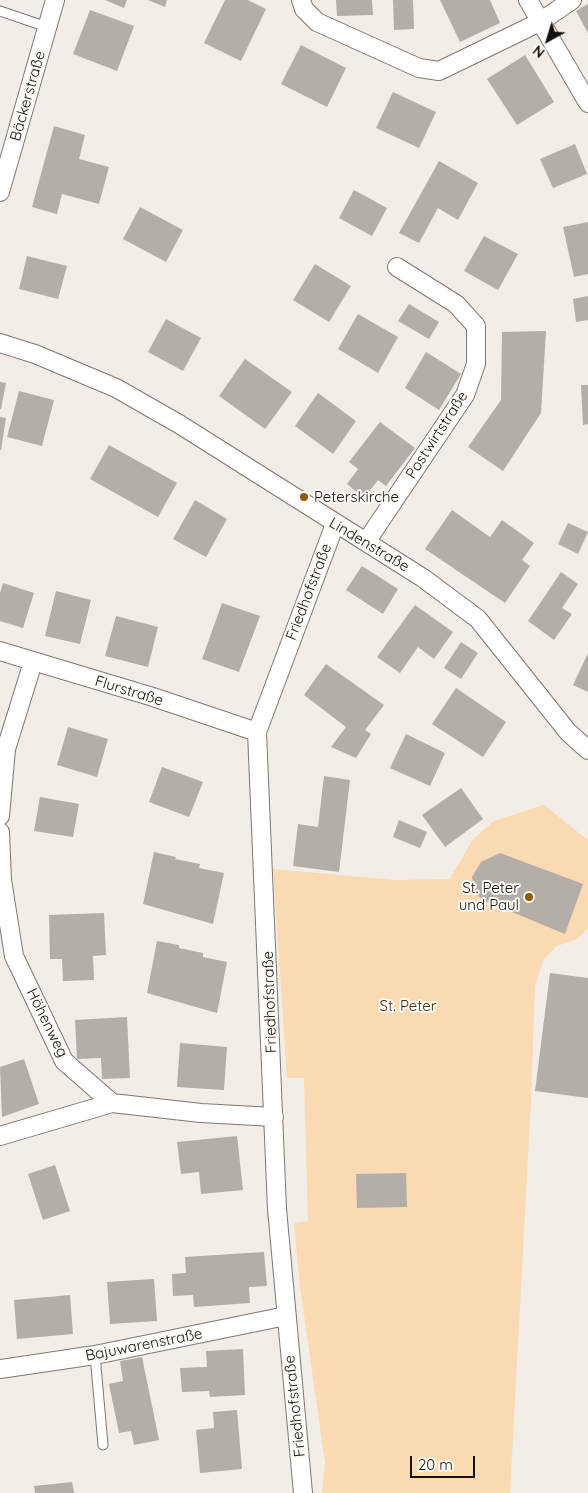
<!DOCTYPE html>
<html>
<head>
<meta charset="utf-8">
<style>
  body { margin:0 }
  #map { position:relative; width:588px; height:1493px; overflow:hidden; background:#f2ede6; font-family:Quicksand,sans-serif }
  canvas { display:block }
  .north { position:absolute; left:523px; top:15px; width:50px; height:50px; -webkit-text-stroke:4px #fefaf5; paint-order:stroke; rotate:219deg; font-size:14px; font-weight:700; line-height:20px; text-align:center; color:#12110e }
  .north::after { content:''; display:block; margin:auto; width:18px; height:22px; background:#12110e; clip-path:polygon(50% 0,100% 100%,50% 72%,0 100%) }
  .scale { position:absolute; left:410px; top:1456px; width:65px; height:22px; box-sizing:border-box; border:2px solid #12110e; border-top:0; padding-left:6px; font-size:15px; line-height:18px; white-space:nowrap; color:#12110e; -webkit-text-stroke:4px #fefaf5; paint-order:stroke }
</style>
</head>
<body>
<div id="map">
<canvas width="588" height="1493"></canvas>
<div class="north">N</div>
<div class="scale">20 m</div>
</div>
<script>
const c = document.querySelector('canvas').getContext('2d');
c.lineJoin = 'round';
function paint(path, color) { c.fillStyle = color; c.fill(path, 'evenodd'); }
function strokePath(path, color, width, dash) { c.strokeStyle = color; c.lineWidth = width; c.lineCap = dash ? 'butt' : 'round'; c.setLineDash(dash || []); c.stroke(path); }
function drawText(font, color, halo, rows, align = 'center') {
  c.font = font + ' Quicksand,sans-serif'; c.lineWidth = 4; c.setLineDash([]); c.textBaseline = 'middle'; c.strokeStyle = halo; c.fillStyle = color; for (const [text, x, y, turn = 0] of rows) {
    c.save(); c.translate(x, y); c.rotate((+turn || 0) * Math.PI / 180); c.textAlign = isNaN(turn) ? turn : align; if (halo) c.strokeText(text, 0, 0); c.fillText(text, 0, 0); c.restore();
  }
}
paint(new Path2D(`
  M544 805 588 840V928L577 939 557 946 544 959 535 986 531 1101 510 1493H322L325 1463 300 1287 294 1223 308 1221 304 1078H287L273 869 395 880 450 879 473 839 494 821Z`), '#fadab2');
paint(new Path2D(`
  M105 0H127L124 8Z
  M148 0H167L165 7Z
  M225 0H248L266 9 241 61 204 43Z
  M336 0H372L373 15 337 16Z
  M393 0H413L414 29 394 30Z
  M440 0H490L500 23 460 42Z
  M588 4V33L576 11Z
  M90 10 134 26 117 71 73 54Z
  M301 45 346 68 327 107 281 84Z
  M525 55 554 102 517 125 487 79Z
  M393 92 436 112 419 148 376 128Z
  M54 126 85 135 79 159 109 167 99 204 62 194 57 214 32 207Z
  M575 144 587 174 553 188 540 159Z
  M439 161 478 183 458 220 438 208 419 243 399 233Z
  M354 190 387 208 372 236 339 218Z
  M140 207 183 230 166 262 123 239Z
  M588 222V274L574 277 563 227Z
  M484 236 518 254 498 290 464 271Z
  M27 256 67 266 58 299 19 289Z
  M315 264 351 286 329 322 293 300Z
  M588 296V320L576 322 573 299Z
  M409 304 439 322 429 339 398 321Z
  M358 314 398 337 378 373 338 349Z
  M166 319 201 338 183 371 148 352Z
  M546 331 541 413 503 471 468 447 501 400 502 332Z
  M426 352 461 374 439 410 405 388Z
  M245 359 292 392 265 429 219 396Z
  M0 382 6 383 1 409H0Z
  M581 385H588V424L583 425Z
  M19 391 54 400 42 446 7 437Z
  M318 393 356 421 333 454 295 426Z
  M0 417 6 418 1 450H0Z
  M380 422 415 448 386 486 378 480 364 498 347 484 358 469 349 462Z
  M109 445 177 483 158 517 90 479Z
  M195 500 227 519 206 557 173 539Z
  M452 510 490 537 502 520 534 543 522 560 530 566 505 603 425 549Z
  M568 523 588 532 578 554 558 544Z
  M362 566 398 589 383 614 346 590Z
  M561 572 578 584 562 608 572 614 554 640 528 621Z
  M3 583 34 593 23 628 0 621V593Z
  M56 591 91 600 80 644 45 636Z
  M222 603 260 616 239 672 202 659Z
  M415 605 453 632 434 659 418 647 400 673 377 657Z
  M116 616 158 627 148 667 105 656Z
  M461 642 478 653 461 679 444 668Z
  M588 653V692L573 685Z
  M326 664 384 705 365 730 371 734 356 758 331 747 346 727 304 695Z
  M456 688 506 722 483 757 432 724Z
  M68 727 108 739 97 777 57 765Z
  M406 734 445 753 430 786 390 768Z
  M162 767 203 782 189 817 149 802Z
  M324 776 350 780 339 872 293 866 298 824 318 827Z
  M461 788 483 819 445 847 422 815Z
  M40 797 79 804 73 837 34 831Z
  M399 820 427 832 420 848 393 837Z
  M154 852 176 857 175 859 200 864 199 868 224 873 213 924 143 904Z
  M500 853 583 884 565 934 483 900 475 893 472 877 481 862Z
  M104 913 106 955 93 956 94 980 63 981 62 959H50L49 915Z
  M157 941 179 945V948L203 953V957L227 962 217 1013 147 993Z
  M550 973 588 978V1098L535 1091Z
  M127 1017 130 1078 102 1079 101 1058 77 1059 75 1020Z
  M180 1043 227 1047 224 1090 177 1087Z
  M24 1059 39 1104 2 1117 0 1067Z
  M237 1136 243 1190 201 1194 199 1172 181 1174 177 1142Z
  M55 1165 70 1211 43 1220 28 1174Z
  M406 1173 407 1207 357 1208 356 1174Z
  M264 1252 267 1286 249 1287 250 1303 194 1307 193 1295 173 1296 172 1274 186 1273 185 1257Z
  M154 1279 157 1321 110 1324 107 1282Z
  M70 1295 73 1334 17 1339 14 1300Z
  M243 1349 245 1395 210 1397 209 1391 182 1392 180 1368 207 1367 206 1351Z
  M142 1357 159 1440 134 1445 131 1431 119 1433 109 1384 123 1381 120 1361Z
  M237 1410 242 1469 200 1473 196 1430 214 1428 213 1412Z
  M72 1482 74 1493H35L34 1486Z`), '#b3aea8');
const service = new Path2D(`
  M0 11 47 27
  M95 1355 103 1445`);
const minor = new Path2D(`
  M301 0 304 9 317 22 419 68 439 71 540 22 572 0
  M528 0 588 103
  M0 192 55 0
  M0 343 35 354 116 388 179 424 423 578 478 619 568 732 588 750
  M366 542 465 395 476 364V326L456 304 397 267
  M0 651 153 697 257 732
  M0 816 6 749 33 662
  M0 832 2 880 14 956 64 1061 112 1103 201 1113 274 1117
  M0 1136 112 1103
  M0 1369 95 1355 286 1316
  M303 1493 277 1209 257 732 335 524`);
strokePath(service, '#7d7872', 11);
strokePath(minor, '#7d7872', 20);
strokePath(service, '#fff', 9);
strokePath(minor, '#fff', 18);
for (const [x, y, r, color] of [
  [304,497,5,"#8d5c05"],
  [529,897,5,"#8d5c05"]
]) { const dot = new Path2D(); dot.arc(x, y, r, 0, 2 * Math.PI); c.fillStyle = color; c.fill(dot); strokePath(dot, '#fefaf5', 2); }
drawText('15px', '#12110e', '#fefaf5', [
  ["Bäckerstraße",28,96,-74],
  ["Postwirtstraße",437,435,-57],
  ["Lindenstraße",369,545,31],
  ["Friedhofstraße",309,592,-69],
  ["Flurstraße",129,691,17],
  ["Friedhofstraße",270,1002,-92],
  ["Höhenweg",47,1023,64],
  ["Bajuwarenstraße",144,1345,-11],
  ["Friedhofstraße",295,1406,-96]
]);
drawText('15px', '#12110e', '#fefaf5', [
  ["Peterskirche",314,497],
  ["St. Peter",519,888,"right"],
  ["und Paul",519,905,"right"]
], 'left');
drawText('15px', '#462e09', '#fefaf5', [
  ["St. Peter",408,1006]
]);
</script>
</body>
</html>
